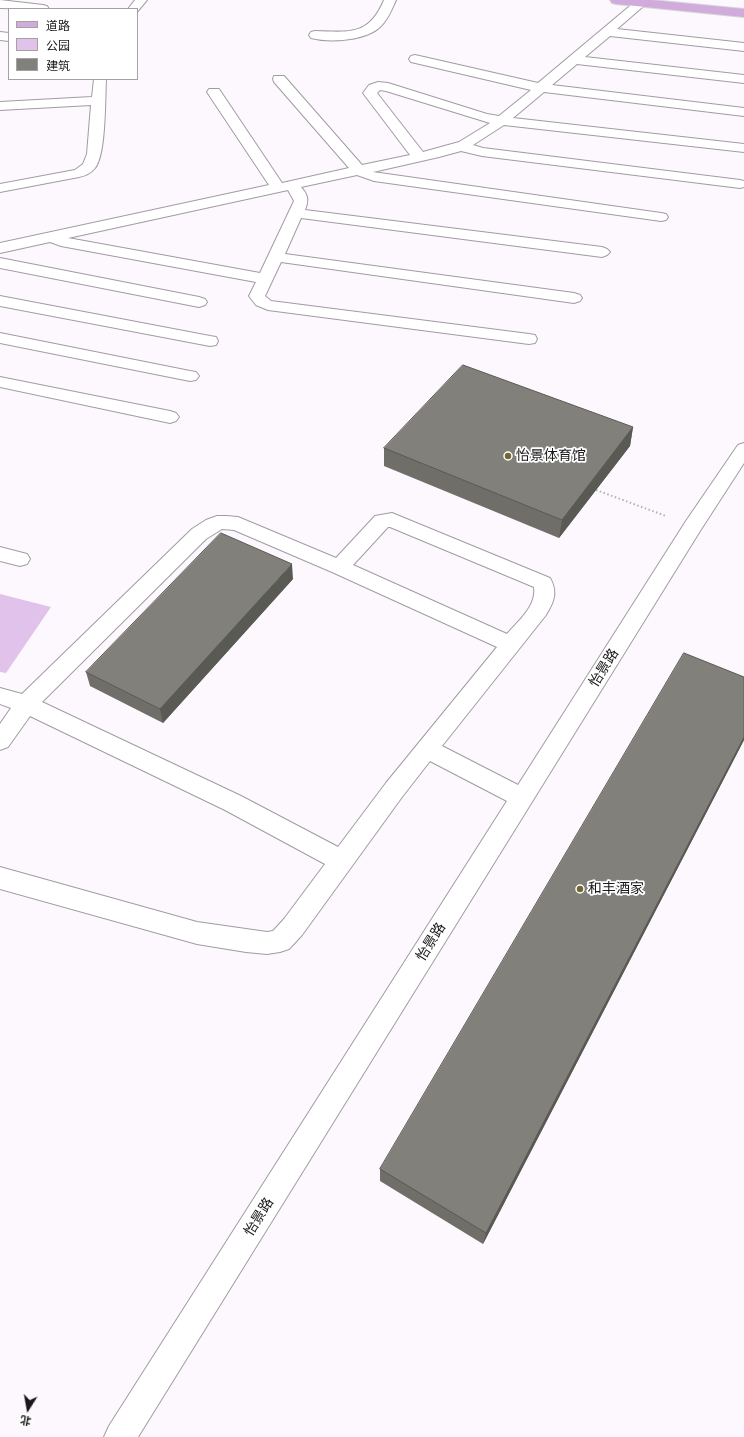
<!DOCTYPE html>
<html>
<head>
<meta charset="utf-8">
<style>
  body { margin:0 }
  #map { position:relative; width:744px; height:1437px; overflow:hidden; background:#fdf8fe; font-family:Mulish,"Noto Sans SC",sans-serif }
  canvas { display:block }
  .legend { position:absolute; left:8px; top:8px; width:130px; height:72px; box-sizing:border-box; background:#fff; border:1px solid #a3a3a3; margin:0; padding:5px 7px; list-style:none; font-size:12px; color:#1a181a }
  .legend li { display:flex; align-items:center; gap:8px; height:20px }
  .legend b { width:20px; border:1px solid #a3a3a3 }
  .north { position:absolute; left:8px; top:1389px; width:40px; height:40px; -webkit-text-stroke:3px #fff; paint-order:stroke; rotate:191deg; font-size:11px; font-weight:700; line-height:16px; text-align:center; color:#1a181a }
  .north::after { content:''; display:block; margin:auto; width:14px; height:18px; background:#1a181a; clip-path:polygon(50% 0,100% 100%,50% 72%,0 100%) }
</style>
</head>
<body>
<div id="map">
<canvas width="744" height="1437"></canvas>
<ul class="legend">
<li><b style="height:5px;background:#d0abdb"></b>道路</li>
<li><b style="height:11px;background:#e1c2ea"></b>公园</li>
<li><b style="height:11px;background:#81807a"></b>建筑</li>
</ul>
<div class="north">北</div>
</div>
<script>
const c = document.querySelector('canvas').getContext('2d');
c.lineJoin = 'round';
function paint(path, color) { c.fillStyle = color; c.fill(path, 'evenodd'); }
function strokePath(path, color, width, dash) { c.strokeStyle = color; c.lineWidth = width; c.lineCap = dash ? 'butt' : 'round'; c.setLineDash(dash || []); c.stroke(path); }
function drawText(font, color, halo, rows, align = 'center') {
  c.font = font + ' Mulish,"Noto Sans SC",sans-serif'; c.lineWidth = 3.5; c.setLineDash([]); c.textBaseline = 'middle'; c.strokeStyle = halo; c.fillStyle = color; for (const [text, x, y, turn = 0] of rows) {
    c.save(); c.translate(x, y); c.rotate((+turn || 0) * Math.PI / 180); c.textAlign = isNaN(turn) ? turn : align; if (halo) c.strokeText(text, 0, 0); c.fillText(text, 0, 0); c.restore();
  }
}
paint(new Path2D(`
  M0 594 51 607 6 673 0 672Z`), '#e1c2ea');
const minor = new Path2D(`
  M0 0 43 5 47 6 49 9 0 8Z
  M135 0H147L137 12V9H128Z
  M384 0H396C392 9 389 17 382 25 368 41 330 43 311 38L309 35 311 32 315 31C350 32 369 36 384 0Z
  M637 0H643L647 3 617 29 744 43V51L610 36 585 57 744 75V83L577 64 552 85 744 108V116L544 92 513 118 744 144V152L504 125 473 145 483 148 740 180 744 181V187L740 188 482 156 461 151 439 157 373 172 661 213 666 214 668 217 666 220 661 221 374 181 357 175 301 187C308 195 309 200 305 210L602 247 607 249 610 252 607 255 602 257 301 218 285 254 574 293 580 295 582 298 580 301 574 303 281 262 265 296 271 301 529 334 535 335 537 339 535 343 529 344 268 310 256 305 249 296 256 282 61 246 50 242 0 253V243L269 185 207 92 209 89H219L282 183 349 168 274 82 273 79 274 76H284L362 165 410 155 363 93 369 85 378 82 388 83 487 114 499 116 531 90 411 62 409 59 411 56 415 55 538 83ZM380 90 386 91 490 123 459 142 423 152 377 93ZM288 190 294 201 260 273 68 238Z
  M0 32 9 33V41L0 40Z
  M94 79H106C105 98 106 155 95 168 91 173 85 176 79 177L0 192V184L75 170 83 164 87 154 91 105 0 110V102L92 97Z
  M0 258 199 297 205 299 207 302 205 305 199 307 0 268Z
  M0 296 210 336 216 337 218 341 216 345 210 346 0 306Z
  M0 333 190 371 196 372 199 376 196 380 190 381 0 343Z
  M0 377 170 411 176 413 179 417 176 421 170 423 0 387Z
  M744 443V463L700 531 138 1437H104L109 1426 507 801 430 761 402 797 302 935 289 949 280 952 267 954 246 952 197 944 0 889V867L197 922 267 932 273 931 284 919 325 864 225 810 30 716 8 747 0 750V724L11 708 0 704V688L22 694 192 529 206 520 217 516H226L238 517 336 558 375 516 392 513 550 578C558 592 554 602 546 615L442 746 518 785 686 521 738 445ZM388 527H390L534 587C537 606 518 621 507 634L353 565ZM222 529 234 530 332 572 497 647 386 783 338 847 241 796 42 702 206 539Z
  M0 547 27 554 30 559 27 564 20 566 0 561Z`);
const major = new Path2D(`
  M610 0H651L744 9V17L616 4 612 3Z`);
strokePath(minor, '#a09ca1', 2);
strokePath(major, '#d6d5d6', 2);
strokePath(new Path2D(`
  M596 490 666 516`), '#b3afb4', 2, [1.5, 2.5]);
paint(minor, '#fff');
paint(major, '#d0abdb');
paint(new Path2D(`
  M633 427 630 446 559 538 384 466V448Z
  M293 579 163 723 90 686 86 672Z
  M744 677V740L483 1244 380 1181V1169Z`), '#6f6e69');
paint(new Path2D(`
  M633 427 630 446 559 538 562 520Z
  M292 564 293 579 163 723 160 709Z
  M744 737V740L483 1244 486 1233Z`), '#5a5a55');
const building = new Path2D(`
  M463 365 633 427 562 520 384 448Z
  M221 533 292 564 160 709 86 672Z
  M684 653 744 677V737L486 1233 380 1169Z`);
paint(building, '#81807a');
strokePath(building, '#5a5a55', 1);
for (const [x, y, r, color] of [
  [508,456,4,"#726734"],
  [580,889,4,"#726734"]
]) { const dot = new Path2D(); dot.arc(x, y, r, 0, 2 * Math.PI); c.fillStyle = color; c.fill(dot); strokePath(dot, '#fff', 1.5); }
drawText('14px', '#1a181a', '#fff', [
  ["怡景体育馆",516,456],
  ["和丰酒家",588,889]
], 'left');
drawText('14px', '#1a181a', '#fff', [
  ["怡景路",604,668,-58],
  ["怡景路",431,942,-58],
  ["怡景路",259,1217,-58]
]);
</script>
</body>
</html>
